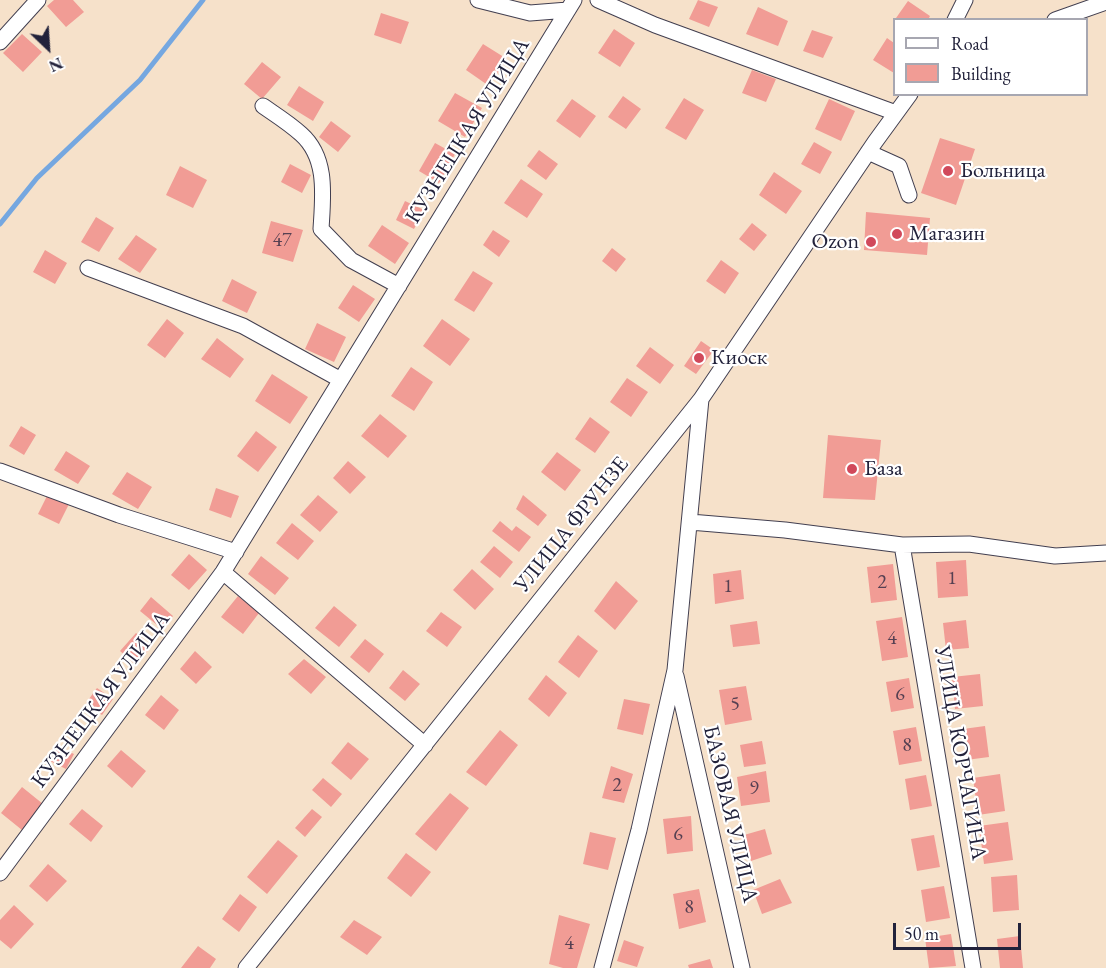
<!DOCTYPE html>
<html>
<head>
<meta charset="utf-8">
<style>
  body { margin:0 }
  #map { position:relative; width:1106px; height:968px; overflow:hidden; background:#f6e1ca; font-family:"EB Garamond",serif }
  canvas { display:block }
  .legend { position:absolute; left:893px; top:18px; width:195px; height:78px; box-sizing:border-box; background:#fff; border:2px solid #a7a7b1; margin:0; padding:8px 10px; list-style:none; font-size:18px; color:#22223b }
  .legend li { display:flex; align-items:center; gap:12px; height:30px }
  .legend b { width:30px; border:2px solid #a7a7b1 }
  .north { position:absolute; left:18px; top:18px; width:60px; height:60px; -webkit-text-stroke:4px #fff; paint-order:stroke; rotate:155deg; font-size:16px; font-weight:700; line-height:24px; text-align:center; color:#22223b }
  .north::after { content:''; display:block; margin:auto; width:21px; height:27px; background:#22223b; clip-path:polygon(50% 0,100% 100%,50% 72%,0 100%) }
  .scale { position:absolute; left:893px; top:923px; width:128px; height:27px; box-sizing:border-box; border:3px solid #22223b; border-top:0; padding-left:8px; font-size:18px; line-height:21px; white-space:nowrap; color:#22223b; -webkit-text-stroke:4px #fff; paint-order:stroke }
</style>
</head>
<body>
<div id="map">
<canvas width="1106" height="968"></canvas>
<ul class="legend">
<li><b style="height:8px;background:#fff"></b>Road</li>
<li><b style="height:16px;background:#f19c95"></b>Building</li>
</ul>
<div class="north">N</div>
<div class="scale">50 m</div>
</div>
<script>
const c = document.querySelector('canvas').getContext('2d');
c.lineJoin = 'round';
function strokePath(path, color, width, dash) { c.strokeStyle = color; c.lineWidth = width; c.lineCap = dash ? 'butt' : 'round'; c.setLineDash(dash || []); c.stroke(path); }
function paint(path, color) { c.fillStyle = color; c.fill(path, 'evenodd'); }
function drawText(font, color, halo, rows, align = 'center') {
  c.font = font + ' "EB Garamond",serif'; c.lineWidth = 4.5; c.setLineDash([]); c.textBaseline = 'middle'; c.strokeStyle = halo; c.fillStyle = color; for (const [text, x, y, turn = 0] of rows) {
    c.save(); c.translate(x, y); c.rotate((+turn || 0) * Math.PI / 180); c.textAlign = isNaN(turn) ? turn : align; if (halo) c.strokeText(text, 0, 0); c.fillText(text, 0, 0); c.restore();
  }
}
strokePath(new Path2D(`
  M0 224 37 178 140 80 203 0`), '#75a7e0', 5);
paint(new Path2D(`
  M54 0H73L84 12 66 27 47 6Z
  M698 0 718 7 709 27 689 19Z
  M908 1 930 16 928 20H899L896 18Z
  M758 7 788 21 778 46 746 34Z
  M381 13 409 22 401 44 374 35Z
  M614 29 635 43 620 67 598 53Z
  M812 30 833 37 823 58 803 51Z
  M22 34 42 52 23 72 3 53Z
  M887 38 894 43V73L873 60Z
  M483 44 507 59 489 86 466 70Z
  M262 62 281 77 262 99 244 84Z
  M752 70 776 79 766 102 742 93Z
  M299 86 324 102 313 121 287 105Z
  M455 93 482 108 465 137 438 121Z
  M623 96 641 109 626 129 608 117Z
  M684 98 704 110 686 140 665 128Z
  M572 99 596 116 580 138 556 121Z
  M829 99 855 111 841 141 815 129Z
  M331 121 351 136 338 152 319 137Z
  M940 138 975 149 956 205 921 193Z
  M814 142 832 152 820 174 801 164Z
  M435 143 455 154 439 183 419 171Z
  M539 150 558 164 546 180 527 166Z
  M290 164 311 175 302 193 281 182Z
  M180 166 207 180 193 208 166 195Z
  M774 172 802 191 786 214 759 195Z
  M521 179 543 194 527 218 504 203Z
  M405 201 424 210 414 229 396 220Z
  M866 212 930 218 927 255 864 250Z
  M96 217 114 228 99 252 81 242Z
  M271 221 303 230 293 262 262 253Z
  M752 223 767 235 754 251 739 239Z
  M382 225 409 243 395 264 368 246Z
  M493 230 510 241 499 257 483 245Z
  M136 235 157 249 140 273 118 259Z
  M612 248 626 259 616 272 602 261Z
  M45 250 67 263 55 284 33 272Z
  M721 260 739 273 725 294 706 281Z
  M473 271 493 283 474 312 454 300Z
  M232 279 257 292 247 313 222 301Z
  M353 285 375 299 359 322 338 308Z
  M167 319 184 333 165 358 147 345Z
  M442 319 470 339 450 366 423 346Z
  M317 323 346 337 334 362 305 349Z
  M217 338 244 359 230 378 201 359Z
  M701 341 714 350 696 374 684 366Z
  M650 347 674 365 660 384 636 366Z
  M411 367 433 382 414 411 391 396Z
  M272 374 308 397 290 424 255 401Z
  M627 378 648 392 631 417 610 402Z
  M380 414 407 436 388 458 361 436Z
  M590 417 610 432 595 453 575 439Z
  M21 426 36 435 24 455 9 446Z
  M256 431 277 447 258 472 237 456Z
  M828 435 881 440 875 500 823 498Z
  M66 451 90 466 78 484 54 470Z
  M557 452 581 470 565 491 541 472Z
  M348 461 366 477 350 494 333 478Z
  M127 472 152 487 138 509 112 494Z
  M216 488 239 496 231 518 209 510Z
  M48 494 69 504 59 524 38 514Z
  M318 495 338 512 320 532 300 515Z
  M523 495 547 515 538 526 516 509Z
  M500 521 512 531 516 526 531 537 519 552 492 531Z
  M292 523 314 541 298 560 276 543Z
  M494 546 513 562 500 578 480 562Z
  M189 554 207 570 189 590 171 575Z
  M261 556 289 578 275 595 248 574Z
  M966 560 968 596 938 598 936 562Z
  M893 564 897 600 871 603 867 567Z
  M472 569 494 589 475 610 453 590Z
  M741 570 744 599 715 604 713 574Z
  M616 581 638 601 615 630 594 611Z
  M238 596 259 613 243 634 221 617Z
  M151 597 173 616 162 629 140 611Z
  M334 606 357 625 339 647 315 628Z
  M441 612 462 627 447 647 426 631Z
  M902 617 908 657 882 661 876 621Z
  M966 620 969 648 946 650 943 623Z
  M757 621 760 644 733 647 730 625Z
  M136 633 152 646 136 665 120 651Z
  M578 635 598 651 579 678 558 662Z
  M365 639 384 654 369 673 350 657Z
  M195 651 212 667 196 684 180 669Z
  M304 659 326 677 311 694 288 674Z
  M403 670 420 684 405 701 389 688Z
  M980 674 983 706 955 709 952 677Z
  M546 675 567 693 549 717 528 699Z
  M909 678 914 708 891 712 886 682Z
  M746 686 752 720 725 725 719 690Z
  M97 688 113 699 102 715 86 703Z
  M161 695 179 710 164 730 145 715Z
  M624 699 650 704 643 735 617 729Z
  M985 726 989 757 966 760 963 729Z
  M916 727 922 761 899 765 893 731Z
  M500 730 518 745 486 786 466 772Z
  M762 741 766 764 744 767 740 745Z
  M348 742 369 759 351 780 331 763Z
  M58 746 74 754 66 769 50 761Z
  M121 750 146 771 132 788 107 766Z
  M611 766 633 774 624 803 602 798Z
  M766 771 770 802 741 806 737 777Z
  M1000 774 1005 811 978 815 973 778Z
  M926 775 932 806 910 810 905 779Z
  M323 778 342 794 331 807 312 790Z
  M22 787 43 804 22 830 1 813Z
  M450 793 469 808 436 851 415 834Z
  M82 809 103 826 91 842 69 824Z
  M312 809 322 817 305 837 295 828Z
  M691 816 693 851 667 854 663 819Z
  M1008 822 1013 860 984 864 979 826Z
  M765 829 772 854 751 861 744 835Z
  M590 832 616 838 608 870 583 864Z
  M934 835 940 867 917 871 911 839Z
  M278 840 298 856 267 894 247 877Z
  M406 853 431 872 411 897 387 878Z
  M48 864 67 881 47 902 29 886Z
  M1017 875 1019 910 993 912 991 877Z
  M780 879 792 903 762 914 753 890Z
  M944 886 950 918 926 922 921 890Z
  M699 889 706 922 679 929 673 894Z
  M240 894 257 907 239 932 222 919Z
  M14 905 34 924 11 949 0 940V920Z
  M559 915 590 924 577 968H563L549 964Z
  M354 920 382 937 367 955 340 937Z
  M951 934 956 966 929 968 925 938Z
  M1020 936 1023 968H1000L997 939Z
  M624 940 644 947 637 967 617 961Z
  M198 946 216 959 210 968H181Z
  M710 959 713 968H689L688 965Z`), '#f19c95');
const minor = new Path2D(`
  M478 0 530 13 568 10
  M598 0 655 25 896 113
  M955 20 965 0
  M1055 20 1106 2
  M0 42 38 0
  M263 106C276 115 289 123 301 134 328 158 323 196 321 229L351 260 399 286
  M868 152 899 166 909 195
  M88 268 243 326 341 380
  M0 471 119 515 236 552
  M690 522 785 530 902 545 969 544 1055 556 1106 553
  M902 545 973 968
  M223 572 425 745
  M676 676 742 968
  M0 873 223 572 574 0
  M246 968 701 399 875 142 910 94
  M602 968 639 830 675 670 701 399`);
strokePath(minor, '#423f50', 17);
strokePath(minor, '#fff', 15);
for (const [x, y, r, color] of [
  [948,171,6,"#d1495b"],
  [897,234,6,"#d1495b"],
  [871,242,6,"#d1495b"],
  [699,358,6,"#d1495b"],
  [852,469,6,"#d1495b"]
]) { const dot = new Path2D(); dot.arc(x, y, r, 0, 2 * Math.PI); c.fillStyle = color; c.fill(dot); strokePath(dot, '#fff', 2); }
drawText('20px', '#564052', null, [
  ["47",282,241],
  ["1",952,579],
  ["2",882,583],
  ["1",728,587],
  ["4",892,639],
  ["6",900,695],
  ["5",735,705],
  ["8",907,746],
  ["2",617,786],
  ["9",754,789],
  ["6",678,835],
  ["8",689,908],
  ["4",569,944]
]);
drawText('22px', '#22223b', '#fff', [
  ["КУЗНЕЦКАЯ УЛИЦА",468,131,-58],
  ["УЛИЦА ФРУНЗЕ",572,525,-51],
  ["КУЗНЕЦКАЯ УЛИЦА",101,700,-53],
  ["УЛИЦА КОРЧАГИНА",960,753,80],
  ["БАЗОВАЯ УЛИЦА",730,814,77]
]);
drawText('22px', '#22223b', '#fff', [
  ["Больница",960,171],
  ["Магазин",909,234],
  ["Ozon",859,242,"right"],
  ["Киоск",711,358],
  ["База",864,469]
], 'left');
</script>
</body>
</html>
